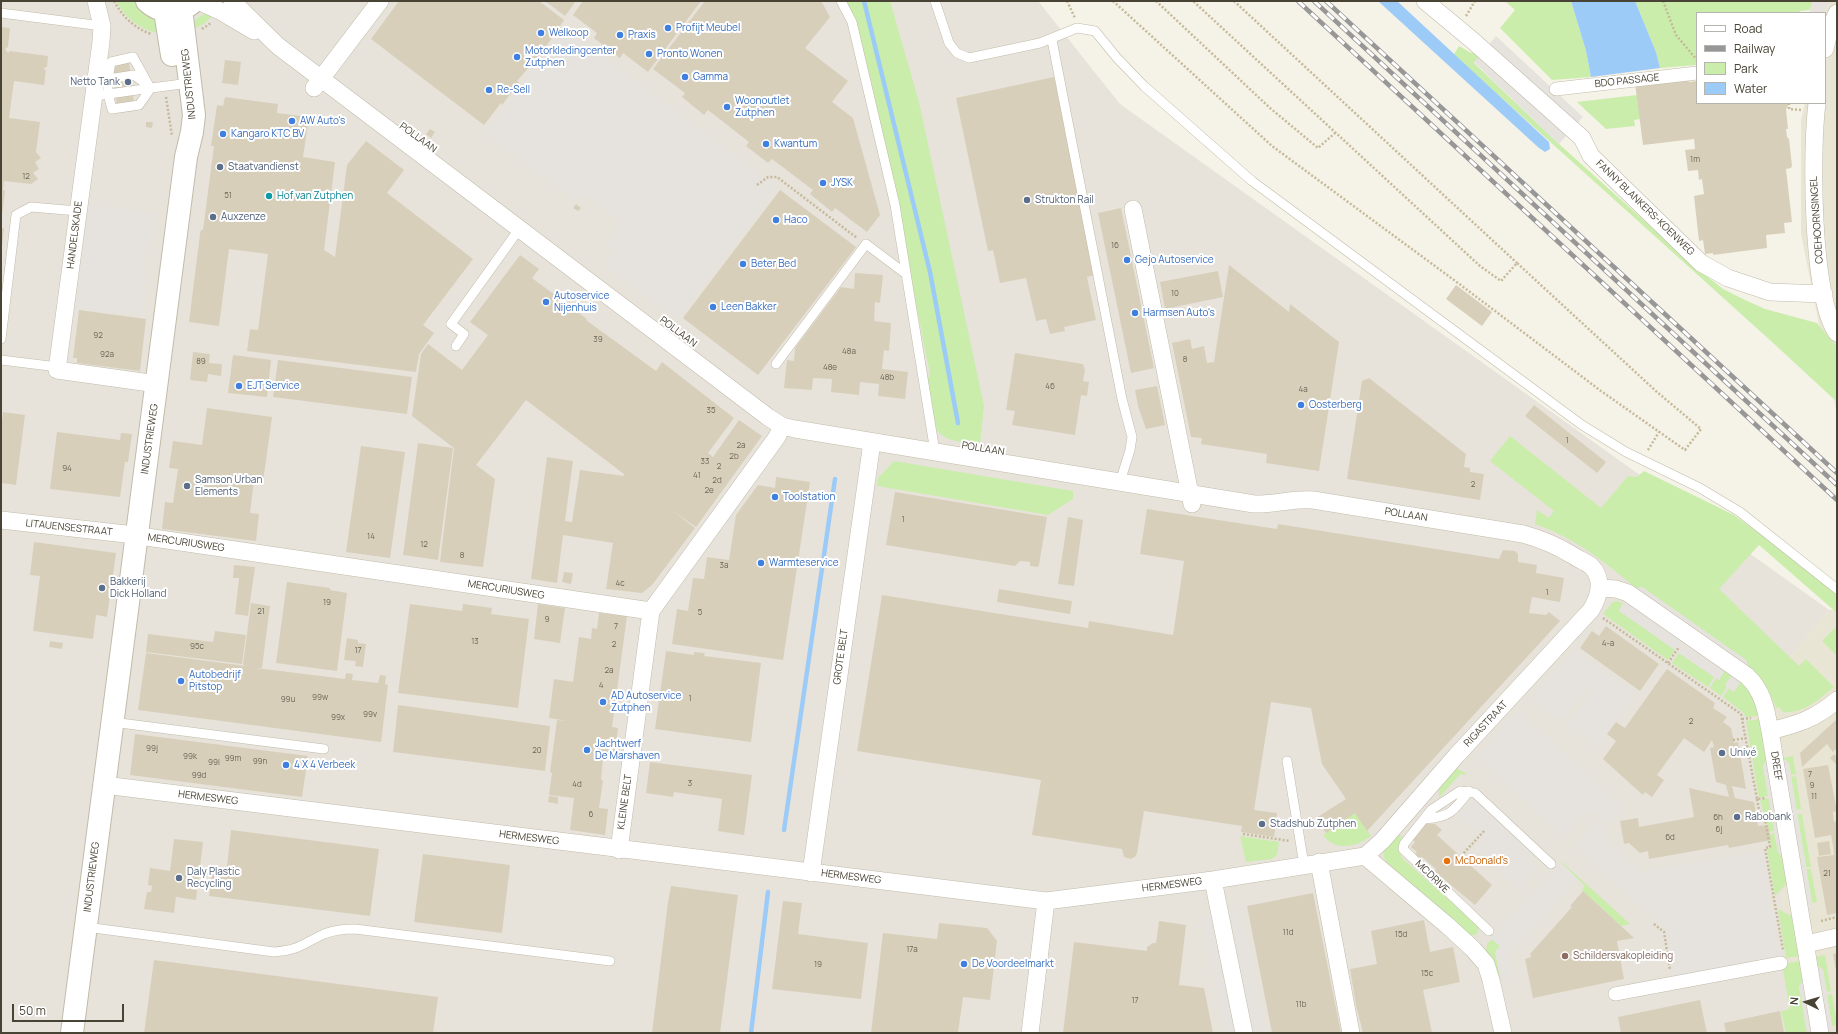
<!DOCTYPE html>
<html>
<head>
<meta charset="utf-8">
<style>
  body { margin:0 }
  #map { position:relative; width:1838px; height:1034px; overflow:hidden; background:#f5f2e7; font-family:Manrope,sans-serif }
  canvas { display:block }
  .frame { position:absolute; inset:0; border:2px solid #494335; pointer-events:none }
  .legend { position:absolute; left:1696px; top:12px; width:130px; height:92px; box-sizing:border-box; background:#fff; border:1px solid #b6b4ae; margin:0; padding:5px 7px; list-style:none; font-size:12px; color:#494335 }
  .legend li { display:flex; align-items:center; gap:8px; height:20px }
  .legend b { width:20px; border:1px solid #b6b4ae }
  .north { position:absolute; left:1786px; top:982px; width:40px; height:40px; -webkit-text-stroke:3px #fff; paint-order:stroke; rotate:275deg; font-size:11px; font-weight:700; line-height:16px; text-align:center; color:#494335 }
  .north::after { content:''; display:block; margin:auto; width:14px; height:18px; background:#494335; clip-path:polygon(50% 0,100% 100%,50% 72%,0 100%) }
  .scale { position:absolute; left:12px; top:1004px; width:112px; height:18px; box-sizing:border-box; border:2px solid #494335; border-top:0; padding-left:5px; font-size:12px; line-height:14px; white-space:nowrap; color:#494335; -webkit-text-stroke:3px #fff; paint-order:stroke }
</style>
</head>
<body>
<div id="map">
<canvas width="1838" height="1034"></canvas>
<div class="frame"></div>
<ul class="legend">
<li><b style="height:5px;background:#fff"></b>Road</li>
<li><b style="height:5px;background:#979797"></b>Railway</li>
<li><b style="height:11px;background:#caedab"></b>Park</li>
<li><b style="height:11px;background:#9dcbf7"></b>Water</li>
</ul>
<div class="north">N</div>
<div class="scale">50 m</div>
</div>
<script>
const c = document.querySelector('canvas').getContext('2d');
c.lineJoin = 'round';
function paint(path, color) { c.fillStyle = color; c.fill(path, 'evenodd'); }
function strokePath(path, color, width, dash) { c.strokeStyle = color; c.lineWidth = width; c.lineCap = dash ? 'butt' : 'round'; c.setLineDash(dash || []); c.stroke(path); }
function drawText(font, color, halo, rows, align = 'center') {
  c.font = font + ' Manrope,sans-serif'; c.lineWidth = 4; c.setLineDash([]); c.textBaseline = 'middle'; c.strokeStyle = halo; c.fillStyle = color; for (const [text, x, y, turn = 0] of rows) {
    c.save(); c.translate(x, y); c.rotate((+turn || 0) * Math.PI / 180); c.textAlign = isNaN(turn) ? turn : align; if (halo) c.strokeText(text, 0, 0); c.fillText(text, 0, 0); c.restore();
  }
}
paint(new Path2D(`
  M1826 1H1837V414L1801 234V121L1805 103H1825V13H1822Z
  M1829 610H1837V1033H1804L1751 705Z`), '#e9e5d4');
paint(new Path2D(`
  M1 1H1038L1120 104 1829 610 1751 705 1804 1033H1Z`), '#e7e3db');
paint(new Path2D(`
  M116 1H136L157 21 164 34C143 32 126 19 116 1Z
  M847 1H890L919 102 984 406 980 444C965 442 944 443 936 428L927 380 930 374 872 84Z
  M1505 1H1571L1586 51 1591 77 1552 80 1500 28 1515 10Z
  M1635 1H1813L1810 10 1800 11 1799 13H1697V65L1660 68 1656 52Z
  M209 13H215L205 23 189 32C192 21 198 15 209 13Z
  M1459 46 1471 53 1478 52 1482 54 1474 63 1559 144 1699 270 1723 289 1743 299 1765 309 1817 323 1837 347V402L1771 341 1465 65 1454 54Z
  M1637 95 1640 119 1634 120 1635 126 1606 129 1577 102Z
  M1510 436 1601 508 1628 476 1637 477 1644 471 1734 515 1759 533 1837 595V613L1759 545 1719 589 1799 666 1806 659 1834 687C1819 699 1804 714 1783 712L1779 707 1776 708C1772 698 1768 688 1761 680 1756 672 1749 670 1746 660L1642 587 1636 588C1603 561 1577 539 1535 524L1537 510 1549 518 1554 511 1490 461Z
  M894 461 1073 491V499L1048 515 877 486 878 478Z
  M1615 601 1624 603 1619 611 1675 650 1668 660 1603 614 1612 603Z
  M1837 626V656L1822 641Z
  M1679 653 1714 677 1708 687 1672 663Z
  M1725 670 1732 675 1725 685 1727 687 1721 696 1710 688 1716 678 1719 680Z
  M1741 681C1751 691 1755 702 1759 716L1745 717 1744 713 1723 697 1729 688 1733 691Z
  M1760 719 1767 760 1763 766 1768 796 1759 798 1746 721Z
  M1793 756 1796 774 1791 775 1789 763 1782 758Z
  M1456 768 1466 773 1465 775 1460 774 1439 798V785Z
  M1796 776 1801 809 1796 810 1791 777Z
  M1769 798 1774 831 1769 832 1760 800Z
  M1355 813 1371 836C1357 847 1335 852 1323 835Z
  M1797 814H1802L1811 867H1806Z
  M1774 833 1778 852 1782 856 1787 883 1775 896 1767 849 1771 848 1769 834Z
  M1396 834 1402 836 1398 850 1403 859 1479 927 1477 934 1471 936 1388 864C1378 852 1386 842 1396 834Z
  M1240 836 1279 842 1277 855 1272 859 1246 862Z
  M1561 862H1562L1630 924 1621 926 1582 890 1585 886Z
  M1806 869H1811L1817 902 1812 903Z
  M1778 909 1793 917 1799 956 1786 958Z
  M1492 939 1500 946 1495 952 1501 981 1486 951 1487 944Z
  M1825 955 1831 991 1827 992 1823 970 1817 965 1816 957Z
  M1800 961 1803 981 1799 986 1807 1033H1786L1781 1011 1790 1009 1782 964Z
  M1832 994 1837 1025 1832 1026 1827 995Z`), '#caedab');
paint(new Path2D(`
  M1813 1H1828L1824 13H1809Z
  M564 28 777 187 678 319 604 264 614 251 605 244 622 222 582 192 575 201 485 134Z
  M1496 36 1583 117 1559 144 1474 62Z
  M89 205 155 214 151 242 147 241 142 278 145 279 141 315 75 308Z
  M1642 587 1746 660 1748 667 1636 588Z
  M1625 600 1682 640 1675 650 1619 610Z
  M1686 643 1725 670 1719 680 1679 653Z
  M1575 651 1635 692 1597 747 1578 734 1576 738 1566 728 1592 692 1587 689 1558 721 1532 697Z
  M1732 675 1741 681 1734 692 1725 686Z
  M1518 711 1623 808 1608 824 1590 808 1564 837 1477 756Z
  M1782 758 1789 763 1812 903 1813 909 1808 917Z
  M1767 760 1782 856 1778 852 1763 766Z
  M1474 797 1536 854 1529 860 1537 867 1519 888 1476 848 1484 839 1458 815Z
  M1597 821 1605 827 1607 841 1643 874 1647 870 1762 852 1780 957 1675 976 1664 928 1575 846Z
  M1560 864 1577 879 1508 955 1512 978 1501 981 1495 952 1500 946 1491 939Z
  M1240 909 1266 1033H1226L1202 917Z
  M1817 965 1823 970 1833 1033H1828Z
  M1803 981 1811 1033H1807L1799 986Z`), '#e6e3df');
paint(new Path2D(`
  M1378 1H1397L1549 142 1550 149 1545 152 1539 148Z
  M1571 1H1635L1656 52 1660 68 1591 77 1586 51Z`), '#9dcbf7');
strokePath(new Path2D(`
  M864 1 930 272 958 423
  M784 830 835 479
  M751 1033 768 892`), '#9dcbf7', 4.5);
paint(new Path2D(`
  M399 1H539L564 20 543 51 517 81 519 82 502 105 501 103 484 125 371 39Z
  M545 1H576L565 16Z
  M583 1H701L648 72 623 53 620 58 594 38 597 33 573 15Z
  M705 1H821L830 17 805 48 848 81 832 102 853 118 880 215 867 232 835 208 832 212 810 194 813 190 772 159 768 163 746 146 749 142 708 110 704 115 682 97 685 93 653 69Z
  M1 27 10 28 8 47 5 49 8 53 10 51 48 56 47 67H45L44 70H46L44 85 14 81 9 118 40 122 36 152 41 158 35 162 39 169 33 173 38 179 31 184 4 181 3 190 5 191 2 216Z
  M225 60 241 62 238 85 222 83Z
  M129 62 135 111 118 113 111 65Z
  M1689 76V82L1697 81V103H1788V106L1786 109 1788 129H1786L1787 137 1789 139 1792 166 1791 168 1786 169 1792 222 1784 223 1785 233 1766 235 1767 248 1713 255V253L1705 254 1703 240 1699 241 1694 196 1704 194 1702 179 1699 180 1698 170 1688 171 1685 150 1695 149 1694 139 1643 145 1635 83Z
  M1054 77 1095 275 1087 277 1096 320 1064 327 1065 331 1050 334 1046 319 1036 321 1026 278 1000 283 993 250 988 251 956 98Z
  M225 97 278 104 277 113 309 117 303 157 335 162 324 250 335 257 347 165 366 141 404 170 387 193 473 259 423 325 434 333 419 354 416 372 247 351 250 329 258 330 268 254 229 249 219 326 189 322 200 234 201 230H203L214 146H211L217 105 223 106Z
  M146 122H153L152 128 146 127Z
  M430 129 435 132 431 138 426 134Z
  M780 190 856 247 758 375 683 318Z
  M576 204 581 208 578 211 573 208Z
  M1121 208 1154 368 1131 373 1098 213Z
  M1 228H4L2 247H1Z
  M520 255 539 269 532 278 587 319 586 320 656 371 662 362 734 418 708 453 713 457 739 420 762 436 696 527 673 511 695 528 652 585 642 593 606 589 613 543 563 535 557 583 531 579 547 457 573 461 565 521 572 522 580 470 624 476V474L526 400 476 465 495 479 483 567 440 562 454 448 412 416 421 354 428 344 462 370 488 335 470 322Z
  M1229 265 1289 312 1290 304 1339 342 1319 471 1266 463 1267 454 1201 444 1202 438 1191 437 1172 343 1190 339 1192 349 1204 346 1207 363 1214 362Z
  M1218 271 1223 297 1165 309 1160 282Z
  M855 273 883 275 880 303 875 302 874 321 891 323 889 351 884 350 882 369 908 372 905 399 878 396 879 384 860 382 859 395 831 392 832 379 813 378 812 390 784 388 787 360 794 361 795 348 841 287 854 289Z
  M1456 285 1492 312 1482 326 1446 299Z
  M79 310 146 319 140 371 77 363V358H73Z
  M193 352 210 354 209 363 222 364 221 376 208 374 207 382 190 380Z
  M1015 353 1083 364 1085 370 1083 381 1089 382 1087 396 1081 395 1075 435 1012 425 1015 411 1006 410Z
  M233 355 271 360 267 397 228 393Z
  M278 360 412 377 407 414 273 397Z
  M1369 378 1466 454 1464 467 1470 468V472L1484 474 1480 500 1347 479 1362 381Z
  M1157 386 1165 425 1146 429 1138 406 1135 390Z
  M1534 405 1606 462 1597 473 1525 416Z
  M207 408 272 417 263 482 254 481 250 513 259 514 256 541 162 529 165 502 173 503 178 469 169 468 173 441 202 445Z
  M3 412 25 415 16 485 1 483V429Z
  M57 432 120 440 121 433 132 434 128 462H125L120 497 50 489Z
  M418 443 453 448 438 560 403 555Z
  M361 446 405 452 390 558 346 552Z
  M776 477 810 482 783 660 672 644 677 609 688 611 693 578 704 579 707 557 729 560 736 515 758 485 775 488Z
  M895 492 1047 517 1039 565 1038 567 1030 566V562L1020 561 1015 566 886 545Z
  M1147 509 1277 529 1278 524 1499 559 1503 550 1515 551 1518 554V562L1537 565 1536 573 1564 578 1560 602 1532 597 1529 613 1546 615 1549 612 1560 621 1367 831 1355 813 1326 833 1316 818 1346 799 1322 764 1311 708 1271 702 1254 810 1277 813 1274 837 1241 832 1242 826 1144 811 1137 853 1135 857 1130 859 1124 857 1122 849 1032 835 1041 780 857 751 882 595 1088 628 1089 621 1173 635 1184 561 1140 554Z
  M1068 517 1083 520 1074 586 1058 584Z
  M34 542 116 553 107 617 96 615 93 639 33 631 40 576 30 575Z
  M234 565 255 567 248 616 235 614 239 578H233Z
  M564 572 573 573 571 584 562 582Z
  M287 582 330 588V590L347 593 337 671 276 663Z
  M999 589 1072 601 1070 614 997 602Z
  M251 603 270 606 262 668H256L345 679 346 673 353 674 352 680 378 683 380 675 386 676 385 684 388 685 381 742 138 710 146 653 246 666 243 665Z
  M410 604 462 611 463 604 492 608 491 614 529 619 518 708 398 693Z
  M538 604 565 608 560 643 534 639Z
  M599 613 627 616 612 727 618 728 614 760 603 759 601 780H603L599 808 608 809 605 835 570 830 574 798 549 795 552 773 550 772 557 720 568 721 549 718 554 679 573 682 579 637 591 639 592 628 597 629Z
  M1606 626 1659 664 1640 691 1580 648 1592 631 1599 636Z
  M215 631 246 635 242 664 146 652 148 634 213 642Z
  M347 638 358 640V643L366 644 363 667 355 666 356 661 344 660Z
  M50 641 63 643 62 649 49 647Z
  M666 651 694 655V652L705 653 704 656 761 663 751 742 655 729Z
  M1667 669 1715 703 1713 708 1727 717 1723 722 1731 728 1734 743 1738 742 1746 789 1732 786 1735 798 1754 802 1758 826 1768 825 1771 840 1729 848 1728 845 1649 859 1648 851 1640 853 1629 843 1624 844 1620 821 1638 818 1639 827 1694 817 1689 788 1729 797 1726 785 1716 782 1710 748 1714 747 1712 740 1704 752 1684 738 1657 775 1664 780 1652 797 1645 792 1643 795 1603 759 1616 741 1607 734 1616 722 1625 728Z
  M398 705 550 726 545 771 393 752Z
  M1837 719V748L1833 752 1827 744 1802 767 1800 753Z
  M135 734 308 756 302 797 130 775Z
  M1834 754 1837 758V765L1830 758Z
  M650 762 752 775 744 835 718 831 722 799 674 792 673 797 646 793Z
  M1828 765 1837 811 1833 812 1834 822 1837 821V913L1827 915 1817 857 1834 855 1833 845 1831 835 1815 838 1803 769Z
  M549 796 558 797V804L548 802Z
  M1424 824H1435L1442 830 1437 835 1492 885 1475 905 1434 871 1436 869 1422 857 1420 859 1415 854 1417 852 1411 847 1415 842 1412 839Z
  M231 830 379 849 370 916 209 896 212 873 226 875Z
  M174 839 203 842 198 884 194 883 193 890H197L196 900 176 897 174 913 144 909 147 892H151L152 886 148 885 150 868 170 871Z
  M1829 841 1831 854 1819 856 1817 843Z
  M423 854 510 865 502 933 414 922Z
  M671 886 738 895 720 1033H652L668 902Z
  M1583 891 1634 938 1617 941 1624 979 1533 998 1525 959 1531 957 1530 954 1572 907 1570 906Z
  M1313 893 1341 1033H1272L1247 906Z
  M783 901 802 903 798 934 868 943 861 999 772 989Z
  M1424 920 1430 952 1453 947 1460 982 1423 990 1432 1033H1363L1356 1005 1350 969 1377 964 1371 931Z
  M1159 921 1186 925 1179 985 1204 988 1213 1033H1063L1074 942 1147 951V947L1153 943H1156Z
  M939 923 987 928 997 941 990 1000 963 997 958 1033H871L883 933 937 939Z
  M1837 953V970H1836L1833 954Z
  M154 960 438 997 433 1033H144Z
  M1700 1000 1707 1033H1621L1618 1017Z
  M1780 1011 1784 1033H1726L1724 1023Z`), '#d8cfbb');
const service = new Path2D(`
  M841 1 852 22 895 205 935 452
  M935 1 949 43 957 53 969 58 1040 43 1077 28 1095 31 1117 58 1144 86 1252 181 1582 425 1626 452 1700 488 1740 512 1837 589
  M1 13 102 26
  M1052 40 1122 399 1132 437 1130 450 1120 482
  M108 79 111 62 133 57 148 84
  M151 88 134 75 108 79V94L112 109 139 105 151 88 190 83
  M102 95 151 88
  M1 339 16 215 31 207 78 211
  M456 346 464 334 451 324 520 228
  M1 360 58 367
  M776 364 866 244 906 274
  M112 722 324 749
  M1287 761 1304 865
  M1425 819C1450 817 1454 811 1469 791
  M86 927 274 952C300 950 302 944 324 934 334 930 345 929 355 929L610 961
  M1489 931 1403 849 1404 844 1431 810 1460 791 1475 793 1551 864`);
const pedestrian = new Path2D(`
  M1556 89 1697 73
  M1615 994 1781 963`);
const minor = new Path2D(`
  M96 1 102 26 101 42 57 370 157 384
  M198 1 220 11 254 31
  M232 1 278 46 768 417 782 426 795 429 1254 504C1274 505 1293 498 1313 500L1523 534C1541 539 1556 545 1572 555 1578 559 1586 562 1591 566 1604 579 1599 597 1591 610L1456 756 1382 841 1365 856
  M1425 1 1472 40 1582 138 1591 156 1701 263 1728 278 1770 292 1824 294
  M1825 49 1830 28 1837 13
  M314 88 380 1
  M1817 103C1811 149 1811 297 1837 333
  M1133 209 1192 504
  M1 520 126 534 651 611 777 437 782 426
  M1599 588 1616 589 1628 593 1747 676C1763 691 1766 709 1770 731L1820 1033
  M1770 731C1798 724 1815 719 1837 700
  M104 785 1046 901 1213 880 1365 856 1448 926 1473 949 1486 964 1491 980 1503 1033
  M619 850 651 611
  M1319 862 1351 1033
  M811 873 872 442
  M1213 880 1244 1033
  M1806 944 1837 937
  M1030 1033 1046 901`);
const tertiary = new Path2D(`
  M147 1C160 14 181 14 194 1
  M165 11 172 55
  M72 1033 186 157 192 132 194 115 181 9`);
strokePath(service, '#c1bba8', 10);
strokePath(pedestrian, '#c1bba8', 14);
strokePath(minor, '#c1bba8', 18);
strokePath(tertiary, '#c1bba8', 24);
strokePath(new Path2D(`
  M114 1C122 16 134 28 151 34
  M1067 1 1075 18
  M1113 1 1272 146 1458 283 1601 391 1685 450 1701 429 1657 392 1517 263 1501 281 1480 266 1193 1
  M1156 1 1270 108 1318 148 1335 133
  M1234 1 1517 263
  M1663 1 1676 35 1697 60
  M1466 16 1475 1
  M202 29 211 23
  M166 97 172 136
  M1789 103V109L1801 110
  M757 185 768 177H777L857 238
  M1648 450 1659 432
  M1603 618 1741 714 1757 799 1766 798
  M1668 663 1679 647
  M1742 719 1751 718
  M1733 740 1746 738
  M1757 799 1760 815 1764 814 1770 847 1765 848 1783 950
  M1243 834 1290 841
  M1461 856 1485 830
  M1821 921 1837 917
  M1654 924 1664 932 1670 970`), '#c5b998', 2.5, [2, 2]);
strokePath(service, '#fff', 9);
strokePath(pedestrian, '#fff', 13);
strokePath(minor, '#fff', 17);
strokePath(tertiary, '#fff', 22);
const rail = new Path2D(`
  M1298 1 1837 500
  M1314 1 1837 485
  M1326 1 1837 473`);
strokePath(rail, '#979797', 4.5);
strokePath(rail, '#fff', 3, [9]);
for (const [x, y, r, color] of [
  [668,28,4,"#3f7fe0"],
  [541,33,4,"#3f7fe0"],
  [620,35,4,"#3f7fe0"],
  [649,54,4,"#3f7fe0"],
  [517,57,4,"#3f7fe0"],
  [685,77,4,"#3f7fe0"],
  [128,82,4,"#5c6f8a"],
  [489,90,4,"#3f7fe0"],
  [727,107,4,"#3f7fe0"],
  [292,121,4,"#3f7fe0"],
  [223,134,4,"#3f7fe0"],
  [766,144,4,"#3f7fe0"],
  [220,167,4,"#5c6f8a"],
  [823,183,4,"#3f7fe0"],
  [269,196,4,"#0f9aa8"],
  [1027,200,4,"#5c6f8a"],
  [213,217,4,"#5c6f8a"],
  [776,220,4,"#3f7fe0"],
  [1127,260,4,"#3f7fe0"],
  [743,264,4,"#3f7fe0"],
  [546,302,4,"#3f7fe0"],
  [713,307,4,"#3f7fe0"],
  [1135,313,4,"#3f7fe0"],
  [239,386,4,"#3f7fe0"],
  [1301,405,4,"#3f7fe0"],
  [187,486,4,"#5c6f8a"],
  [775,497,4,"#3f7fe0"],
  [761,563,4,"#3f7fe0"],
  [102,588,4,"#5c6f8a"],
  [181,681,4,"#3f7fe0"],
  [603,702,4,"#3f7fe0"],
  [587,750,4,"#3f7fe0"],
  [1722,753,4,"#5c6f8a"],
  [286,765,4,"#3f7fe0"],
  [1737,817,4,"#5c6f8a"],
  [1262,824,4,"#5c6f8a"],
  [1447,861,4,"#e8710a"],
  [179,878,4,"#5c6f8a"],
  [1565,956,4,"#8d6e63"],
  [964,964,4,"#3f7fe0"]
]) { const dot = new Path2D(); dot.arc(x, y, r, 0, 2 * Math.PI); c.fillStyle = color; c.fill(dot); strokePath(dot, '#fff', 1.5); }
drawText('8px', '#6d6656', null, [
  ["1m",1695,160],
  ["12",26,177],
  ["51",228,196],
  ["16",1115,246],
  ["10",1175,294],
  ["92",98,336],
  ["39",598,340],
  ["48a",849,352],
  ["92a",107,355],
  ["8",1185,360],
  ["89",201,362],
  ["48e",830,368],
  ["48b",887,378],
  ["46",1050,387],
  ["4a",1303,390],
  ["35",711,411],
  ["1",1567,441],
  ["2a",741,446],
  ["2b",734,457],
  ["33",705,462],
  ["2",719,467],
  ["94",67,469],
  ["41",697,476],
  ["2d",717,481],
  ["2",1473,485],
  ["2e",709,491],
  ["1",903,520],
  ["14",371,537],
  ["12",424,545],
  ["8",462,556],
  ["3a",724,566],
  ["4c",620,584],
  ["1",1547,593],
  ["19",327,603],
  ["21",261,612],
  ["5",700,613],
  ["9",547,620],
  ["7",616,627],
  ["13",475,642],
  ["4-a",1608,644],
  ["2",614,645],
  ["95c",197,647],
  ["17",358,651],
  ["2a",609,671],
  ["4",601,686],
  ["99w",320,698],
  ["1",690,699],
  ["99u",288,700],
  ["99v",370,715],
  ["99x",338,718],
  ["2",1691,722],
  ["99j",152,749],
  ["20",537,751],
  ["99k",190,757],
  ["99m",233,759],
  ["99n",260,762],
  ["99l",214,763],
  ["7",1810,775],
  ["99d",199,776],
  ["3",690,784],
  ["4d",577,785],
  ["9",1812,786],
  ["11",1814,797],
  ["6",591,815],
  ["6h",1718,818],
  ["6j",1719,830],
  ["6d",1670,838],
  ["21",1827,874],
  ["11d",1288,933],
  ["15d",1401,935],
  ["17a",912,950],
  ["19",818,965],
  ["15c",1427,974],
  ["17",1135,1001],
  ["11b",1301,1005]
]);
drawText('10px', '#366cbe', '#fff', [
  ["Profijt Meubel",676,28],
  ["Welkoop",549,33],
  ["Praxis",628,35],
  ["Motorkledingcenter",525,51],
  ["Zutphen",525,63],
  ["Pronto Wonen",657,54],
  ["Gamma",693,77],
  ["Re-Sell",497,90],
  ["Woonoutlet",735,101],
  ["Zutphen",735,113],
  ["AW Auto's",300,121],
  ["Kangaro KTC BV",231,134],
  ["Kwantum",774,144],
  ["JYSK",831,183],
  ["Haco",784,220],
  ["Gejo Autoservice",1135,260],
  ["Beter Bed",751,264],
  ["Autoservice",554,296],
  ["Nijenhuis",554,308],
  ["Leen Bakker",721,307],
  ["Harmsen Auto's",1143,313],
  ["EJT Service",247,386],
  ["Oosterberg",1309,405],
  ["Toolstation",783,497],
  ["Warmteservice",769,563],
  ["Autobedrijf",189,675],
  ["Pitstop",189,687],
  ["AD Autoservice",611,696],
  ["Zutphen",611,708],
  ["Jachtwerf",595,744],
  ["De Marshaven",595,756],
  ["4 X 4 Verbeek",294,765],
  ["De Voordeelmarkt",972,964]
], 'left');
drawText('10px', '#494335', '#fff', [
  ["BDO PASSAGE",1627,81,-6],
  ["INDUSTRIEWEG",189,84,-96],
  ["POLLAAN",418,138,36],
  ["FANNY BLANKERS-KOENWEG",1645,208,44],
  ["COEHOORNSINGEL",1817,220,-94],
  ["HANDELSKADE",75,235,-83],
  ["POLLAAN",678,332,37],
  ["INDUSTRIEWEG",150,439,-82],
  ["POLLAAN",983,449,9],
  ["POLLAAN",1406,515,9],
  ["LITAUENSESTRAAT",69,528,6],
  ["MERCURIUSWEG",186,543,8],
  ["MERCURIUSWEG",506,590,9],
  ["GROTE BELT",841,657,-82],
  ["RIGASTRAAT",1486,724,-47],
  ["DREEF",1776,766,81],
  ["HERMESWEG",208,798,7],
  ["KLEINE BELT",625,802,-82],
  ["HERMESWEG",529,838,7],
  ["INDUSTRIEWEG",92,877,-83],
  ["HERMESWEG",851,877,7],
  ["MCDRIVE",1432,877,44],
  ["HERMESWEG",1172,885,-7]
]);
drawText('10px', '#4e5e75', '#fff', [
  ["Netto Tank",120,82,"right"],
  ["Staatvandienst",228,167],
  ["Strukton Rail",1035,200],
  ["Auxzenze",221,217],
  ["Samson Urban",195,480],
  ["Elements",195,492],
  ["Bakkerij",110,582],
  ["Dick Holland",110,594],
  ["Univé",1730,753],
  ["Rabobank",1745,817],
  ["Stadshub Zutphen",1270,824],
  ["Daly Plastic",187,872],
  ["Recycling",187,884]
], 'left');
drawText('10px', '#0d838f', '#fff', [
  ["Hof van Zutphen",277,196]
], 'left');
drawText('10px', '#c56008', '#fff', [
  ["McDonald's",1455,861]
], 'left');
drawText('10px', '#785e54', '#fff', [
  ["Schildersvakopleiding",1573,956]
], 'left');
</script>
</body>
</html>
